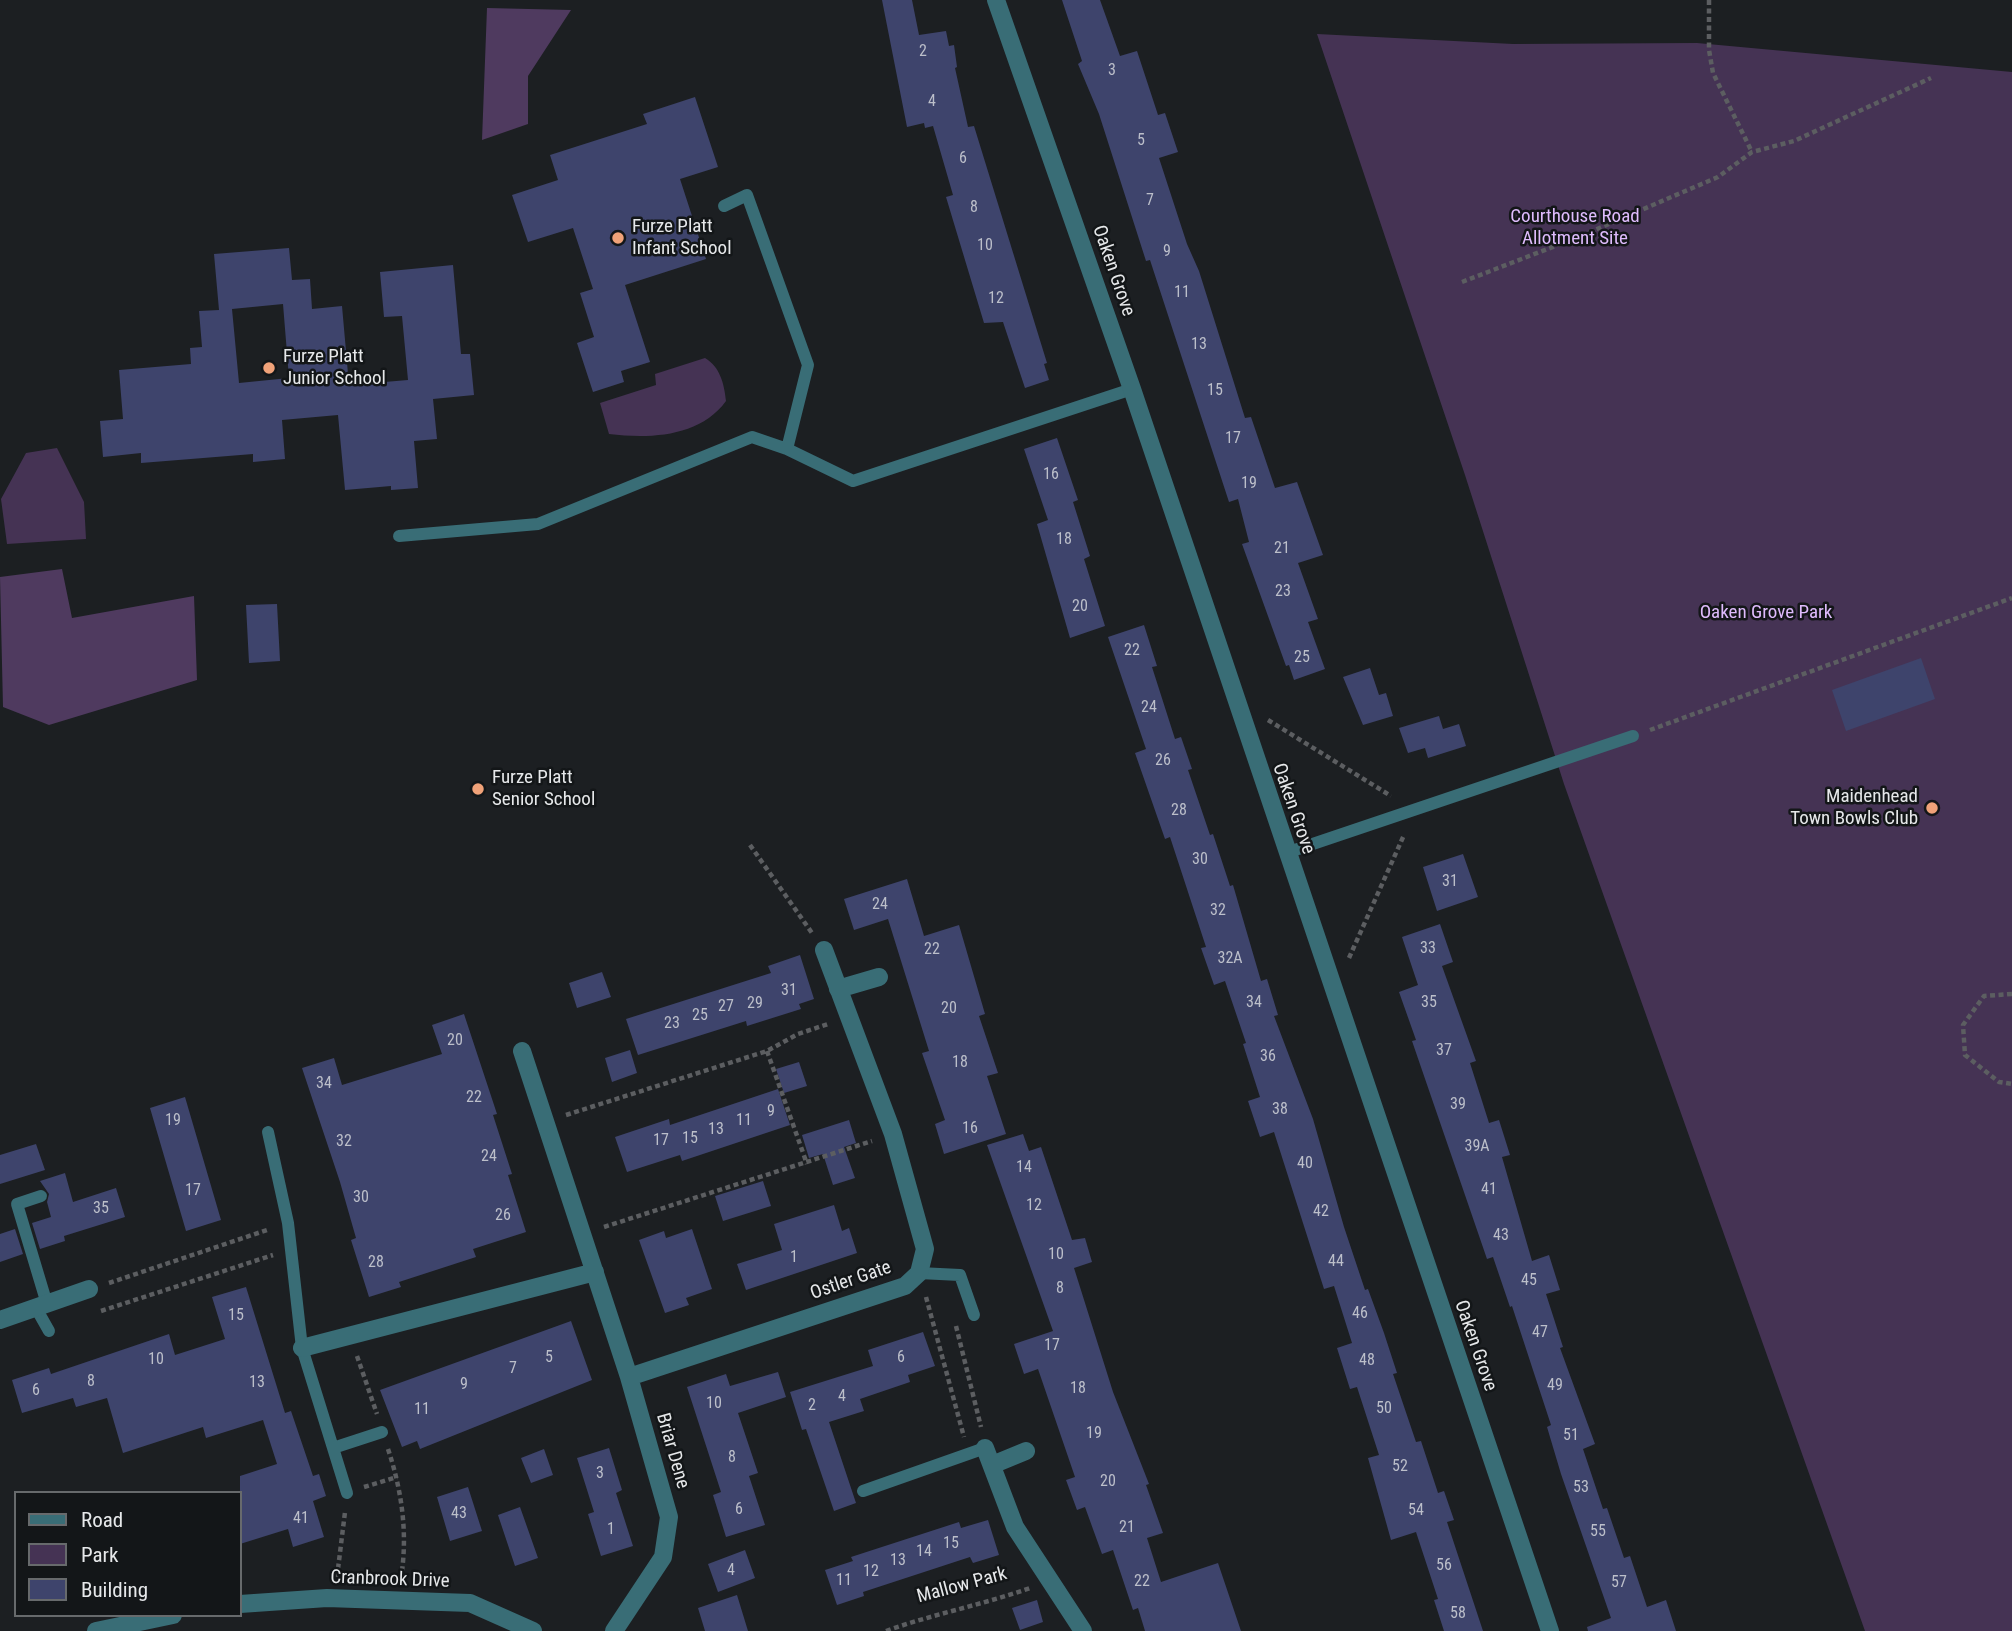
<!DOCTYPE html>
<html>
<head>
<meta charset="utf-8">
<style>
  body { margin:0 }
  #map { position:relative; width:2012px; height:1631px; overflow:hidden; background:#1c1f22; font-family:"Roboto Condensed",sans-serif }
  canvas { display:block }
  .legend { position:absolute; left:14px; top:1491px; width:228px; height:126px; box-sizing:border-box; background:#131618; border:2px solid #676a6c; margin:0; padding:9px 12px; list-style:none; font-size:21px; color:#e6e8ea }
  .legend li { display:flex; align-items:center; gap:14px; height:35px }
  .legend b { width:35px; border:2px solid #676a6c }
</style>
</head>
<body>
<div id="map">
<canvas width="2012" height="1631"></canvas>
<ul class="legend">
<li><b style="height:9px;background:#396d76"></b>Road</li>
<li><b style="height:19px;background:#453354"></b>Park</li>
<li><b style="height:19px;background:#3e446c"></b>Building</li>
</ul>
</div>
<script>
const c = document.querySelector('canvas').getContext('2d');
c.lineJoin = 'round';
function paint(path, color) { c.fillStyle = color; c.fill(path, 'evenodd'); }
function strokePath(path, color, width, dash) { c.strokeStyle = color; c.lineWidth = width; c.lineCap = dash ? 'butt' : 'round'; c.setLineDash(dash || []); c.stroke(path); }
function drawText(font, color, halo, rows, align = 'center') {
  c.font = font + ' "Roboto Condensed",sans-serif'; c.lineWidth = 5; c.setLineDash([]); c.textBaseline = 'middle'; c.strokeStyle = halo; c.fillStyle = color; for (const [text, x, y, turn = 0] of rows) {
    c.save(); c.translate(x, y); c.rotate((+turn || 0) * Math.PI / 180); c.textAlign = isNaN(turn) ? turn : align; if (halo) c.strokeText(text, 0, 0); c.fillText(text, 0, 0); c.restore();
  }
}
paint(new Path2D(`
  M1317 34 1513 44 1697 43 2012 72V1631H1865L1564 784 1465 475Z
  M705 358C720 367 724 383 726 401 700 437 650 439 609 434L600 403 656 385 655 374Z
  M57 448 84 502 86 539 7 544 1 499 26 453Z`), '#453354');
paint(new Path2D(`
  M487 8 571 10 528 76V124L482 140Z
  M62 569 72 618 194 596 197 680 49 725 3 707 0 577Z`), '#4f3a5f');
paint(new Path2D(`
  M882 0H912L919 35 946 31 949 46 954 45 957 67 955 68 968 127 974 126 1047 363 1044 364 1049 380 1025 388 1003 322 984 323 946 197 953 195 933 126 925 128 924 123 907 127Z
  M1062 0H1100L1120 56 1137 51 1158 115 1165 113 1178 152 1159 158 1187 244 1199 271 1245 418 1251 417 1275 488 1297 482 1323 555 1298 563 1318 619 1308 622 1325 669 1294 680 1289 665 1286 666 1242 544 1249 542 1238 499 1229 502 1150 260 1146 261 1099 114 1078 64 1082 61Z
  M695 97 718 167 680 179 706 259 625 285 650 362 621 371 624 382 593 392 577 343 594 337 580 293 593 289 573 228 528 242 512 195 558 180 550 155 647 124 643 114Z
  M289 248 292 280 310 279 312 309 342 306 349 385 408 380 402 316 384 317 380 272 453 265 461 354H470L474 395 433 399 437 439 414 441 418 488 391 490V486L345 490 338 415 282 420 285 459 253 462V454L141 463V453L103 457 100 421 123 419 119 370 191 364 190 348 202 347 199 311 219 310 214 254ZM283 304 289 378 239 383 232 309Z
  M1057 438 1078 500 1073 502 1090 556 1084 559 1105 626 1070 638 1037 524 1048 520 1024 449Z
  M277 604 280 661 249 663 246 605Z
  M1144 625 1157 666 1152 667 1175 739 1181 737 1192 769 1188 770 1210 835 1213 834 1230 886 1233 885 1261 981 1267 979 1278 1015 1274 1016 1313 1119 1344 1227 1365 1290 1368 1289 1384 1333 1397 1373 1393 1374 1416 1442 1421 1441 1438 1493 1444 1491 1454 1520 1447 1522 1483 1631H1444L1434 1600 1438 1599 1416 1532 1391 1540 1368 1458 1379 1455 1357 1387 1350 1389 1337 1348 1352 1343 1334 1286 1324 1289 1274 1132 1260 1137 1248 1101 1260 1097 1243 1044 1246 1043 1225 981 1214 985 1201 948 1206 947 1170 837 1165 839 1135 753 1146 749 1108 637Z
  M1921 658 1935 699 1846 731 1832 690Z
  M1370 668 1379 695 1386 693 1393 716 1363 725 1343 677Z
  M1439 716 1443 729 1459 724 1466 746 1428 758 1425 748 1408 753 1399 728Z
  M1463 854 1478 897 1437 911 1423 867Z
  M907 879 924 936 959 925 985 1014 979 1016 998 1073 987 1076 1006 1134 944 1154 935 1124 945 1120 922 1053 929 1051 888 919 854 930 844 899Z
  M1440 924 1453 962 1442 966 1476 1061 1470 1063 1489 1123 1499 1120 1510 1155 1502 1157 1532 1261 1549 1255 1560 1290 1546 1294 1563 1347 1560 1348 1595 1444 1583 1449 1603 1509 1607 1508 1624 1558 1630 1556 1647 1607 1666 1600 1676 1631H1588L1587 1627 1611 1618 1561 1474 1547 1427 1551 1425 1512 1306 1510 1307 1493 1257 1487 1259 1412 1041 1416 1040 1399 992 1418 985 1402 937Z
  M800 955 814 999 799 1004 801 1009 747 1026 746 1021 638 1055 626 1019 771 973 768 966Z
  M602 972 611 997 577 1008 569 983Z
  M464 1014 497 1114 493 1115 512 1174 508 1175 526 1232 473 1249 476 1257 399 1282 401 1287 369 1297 351 1240 356 1238 340 1182 302 1068 334 1058 342 1085 442 1054 432 1025Z
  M630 1050 637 1073 612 1082 605 1058Z
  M799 1062 807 1086 784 1093 776 1069Z
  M778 1089 790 1125 682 1161 680 1155 627 1172 615 1137 669 1119 670 1125Z
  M185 1097 221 1220 186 1231 150 1108Z
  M849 1120 856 1143 844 1147 855 1178 833 1185 823 1154 809 1158 802 1135Z
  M1023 1134 1029 1151 1041 1147 1072 1240 1085 1238 1092 1262 1074 1268 1113 1392 1149 1484 1146 1485 1163 1533 1147 1538 1161 1582 1218 1563 1241 1631H1145L1138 1608 1133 1610 1113 1550 1102 1554 1085 1507 1077 1510 1066 1480 1075 1477 1038 1369 1024 1374 1014 1344 1053 1331 987 1145Z
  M36 1144 45 1170 0 1184V1155Z
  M65 1173 73 1202 116 1188 125 1217 64 1236 65 1241 40 1249 32 1223 51 1217 47 1202 49 1194 40 1181Z
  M763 1181 771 1206 723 1221 715 1196Z
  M834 1205 842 1231 849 1228 857 1253 746 1290 737 1264 782 1250 774 1224Z
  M15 1229 23 1254 0 1262V1234Z
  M692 1229 712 1289 686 1298 689 1305 665 1313 639 1240 664 1231 666 1238Z
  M246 1287 285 1413 291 1411 313 1476 319 1474 326 1496 313 1501 324 1537 293 1547 288 1529 240 1544V1476L277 1464 263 1420 206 1438 203 1427 123 1453 107 1398 76 1407 73 1398 22 1413 12 1380 49 1368 51 1374 169 1334 175 1355 225 1339 212 1297Z
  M571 1321 592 1380 420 1449 417 1441 402 1447 380 1390Z
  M923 1332 935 1366 908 1375 910 1382 860 1399 864 1411 829 1422 856 1503 834 1511 806 1429 802 1430 790 1392 873 1366 868 1350Z
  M778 1372 786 1397 738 1413 758 1473 749 1476 765 1525 726 1537 713 1495 721 1492 687 1387 726 1374 730 1386Z
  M609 1448 622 1490 616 1493 633 1546 601 1556 588 1514 594 1512 577 1458Z
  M544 1449 553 1475 531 1483 521 1458Z
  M468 1487 482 1531 450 1541 437 1497Z
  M520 1507 538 1558 515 1566 498 1515Z
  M988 1520 999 1555 973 1563 970 1557 863 1592 864 1596 837 1605 825 1570 853 1561 851 1557 959 1522 961 1528Z
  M745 1550 755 1578 718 1592 708 1564Z
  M737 1595 748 1631H705L698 1608Z
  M1037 1600 1043 1622 1020 1630 1012 1608Z`), '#3e446c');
strokePath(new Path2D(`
  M1709 0V50L1713 73 1752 152
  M1462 282 1576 238 1718 177 1752 152 1794 141 1931 78
  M1268 720 1391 796
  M1650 730 2012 598
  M750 845 812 933
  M1349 958 1404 835
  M2012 994 1984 996 1963 1025 1965 1055 1999 1082 2012 1084
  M767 1051 807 1164
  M566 1115 767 1051 798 1034 828 1024
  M604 1227 872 1141
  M109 1283 270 1229
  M926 1297 964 1437
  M101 1311 273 1255
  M956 1326 981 1427
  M357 1356 377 1414
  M388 1449C402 1491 408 1534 401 1578
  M364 1487 397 1477
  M337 1577 345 1512
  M886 1631C933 1614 982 1605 1030 1588`), '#5c5e61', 4.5, [5, 3.5]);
strokePath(new Path2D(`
  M724 206 747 195 808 365 787 449
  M399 536 538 524 752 437 787 449 853 481 1132 389
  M1286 853 1633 736
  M268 1132 288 1223 302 1348 347 1493
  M41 1196 17 1204 47 1304
  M919 1273 960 1275 974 1315
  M36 1308 49 1331
  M333 1448 382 1432
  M863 1491 985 1448`), '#396d76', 12);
strokePath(new Path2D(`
  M996 0 1132 389 1550 1631
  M838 989 879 977
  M522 1051 629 1377 669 1517 663 1557 614 1631
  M0 1320 89 1289
  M302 1348 595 1272
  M629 1377 905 1286 919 1273 925 1249 893 1134 824 950
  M985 1448 1015 1527 1083 1631
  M992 1465 1026 1451
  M240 1604 327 1598 470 1603 533 1631
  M96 1631 173 1615`), '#396d76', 18);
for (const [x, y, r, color] of [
  [618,238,7,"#f0a279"],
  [269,368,7,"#f0a279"],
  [478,789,7,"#f0a279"],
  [1932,808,7,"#f0a279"]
]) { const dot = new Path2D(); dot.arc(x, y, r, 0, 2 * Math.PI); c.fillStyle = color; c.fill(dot); strokePath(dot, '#131618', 2.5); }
drawText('16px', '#bcbfca', null, [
  ["2",923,52],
  ["3",1112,71],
  ["4",932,102],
  ["5",1141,141],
  ["6",963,159],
  ["7",1150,201],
  ["8",974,208],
  ["10",985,246],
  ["9",1167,252],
  ["11",1182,293],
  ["12",996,299],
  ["13",1199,345],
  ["15",1215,391],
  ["17",1233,439],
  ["16",1051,475],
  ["19",1249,484],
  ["18",1064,540],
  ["21",1282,549],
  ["23",1283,592],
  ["20",1080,607],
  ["22",1132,651],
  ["25",1302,658],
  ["24",1149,708],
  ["26",1163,761],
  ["28",1179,811],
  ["30",1200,860],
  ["31",1450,882],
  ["24",880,905],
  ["32",1218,911],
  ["33",1428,949],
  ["22",932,950],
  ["32A",1230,959],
  ["31",789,991],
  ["34",1254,1003],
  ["35",1429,1003],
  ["29",755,1004],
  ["27",726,1007],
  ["20",949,1009],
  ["25",700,1016],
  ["23",672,1024],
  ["20",455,1041],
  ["37",1444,1051],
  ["36",1268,1057],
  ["18",960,1063],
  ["34",324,1084],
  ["22",474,1098],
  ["39",1458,1105],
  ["38",1280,1110],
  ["9",771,1112],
  ["19",173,1121],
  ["11",744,1121],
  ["16",970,1129],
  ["13",716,1130],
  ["15",690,1139],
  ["17",661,1141],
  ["32",344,1142],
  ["39A",1477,1147],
  ["24",489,1157],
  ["40",1305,1164],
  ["14",1024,1168],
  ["41",1489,1190],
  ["17",193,1191],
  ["30",361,1198],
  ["12",1034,1206],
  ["35",101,1209],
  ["42",1321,1212],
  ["26",503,1216],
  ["43",1501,1236],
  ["10",1056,1255],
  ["1",794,1258],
  ["44",1336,1262],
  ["28",376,1263],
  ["45",1529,1281],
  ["8",1060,1289],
  ["46",1360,1314],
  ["15",236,1316],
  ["47",1540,1333],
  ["17",1052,1346],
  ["5",549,1358],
  ["6",901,1358],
  ["10",156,1360],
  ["48",1367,1361],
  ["7",513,1369],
  ["8",91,1382],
  ["13",257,1383],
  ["9",464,1385],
  ["49",1555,1386],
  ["18",1078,1389],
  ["6",36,1391],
  ["4",842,1397],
  ["10",714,1404],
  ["2",812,1406],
  ["50",1384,1409],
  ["11",422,1410],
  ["19",1094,1434],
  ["51",1571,1436],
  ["8",732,1458],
  ["52",1400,1467],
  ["3",600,1474],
  ["20",1108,1482],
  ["53",1581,1488],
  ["6",739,1510],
  ["54",1416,1511],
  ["43",459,1514],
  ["41",301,1519],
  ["21",1127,1528],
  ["1",611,1530],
  ["55",1598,1532],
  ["15",951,1544],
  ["14",924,1552],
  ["13",898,1561],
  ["56",1444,1566],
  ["4",731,1571],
  ["12",871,1572],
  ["11",844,1581],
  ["22",1142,1582],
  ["57",1619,1583],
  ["58",1458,1614]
]);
drawText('19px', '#debbfc', '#131618', [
  ["Courthouse Road",1575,217],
  ["Allotment Site",1575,239],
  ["Oaken Grove Park",1766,613]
]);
drawText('19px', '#e6e8ea', '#131618', [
  ["Furze Platt",632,227],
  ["Infant School",632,249],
  ["Furze Platt",283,357],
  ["Junior School",283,379],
  ["Furze Platt",492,778],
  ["Senior School",492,800],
  ["Maidenhead",1918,797,"right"],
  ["Town Bowls Club",1918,819,"right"]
], 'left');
drawText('19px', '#e6e8ea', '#131618', [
  ["Oaken Grove",1113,271,71],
  ["Oaken Grove",1293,809,71],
  ["Ostler Gate",851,1281,-19],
  ["Oaken Grove",1475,1346,71],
  ["Briar Dene",672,1451,74],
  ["Cranbrook Drive",390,1580,2],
  ["Mallow Park",962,1586,-15]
]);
</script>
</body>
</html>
